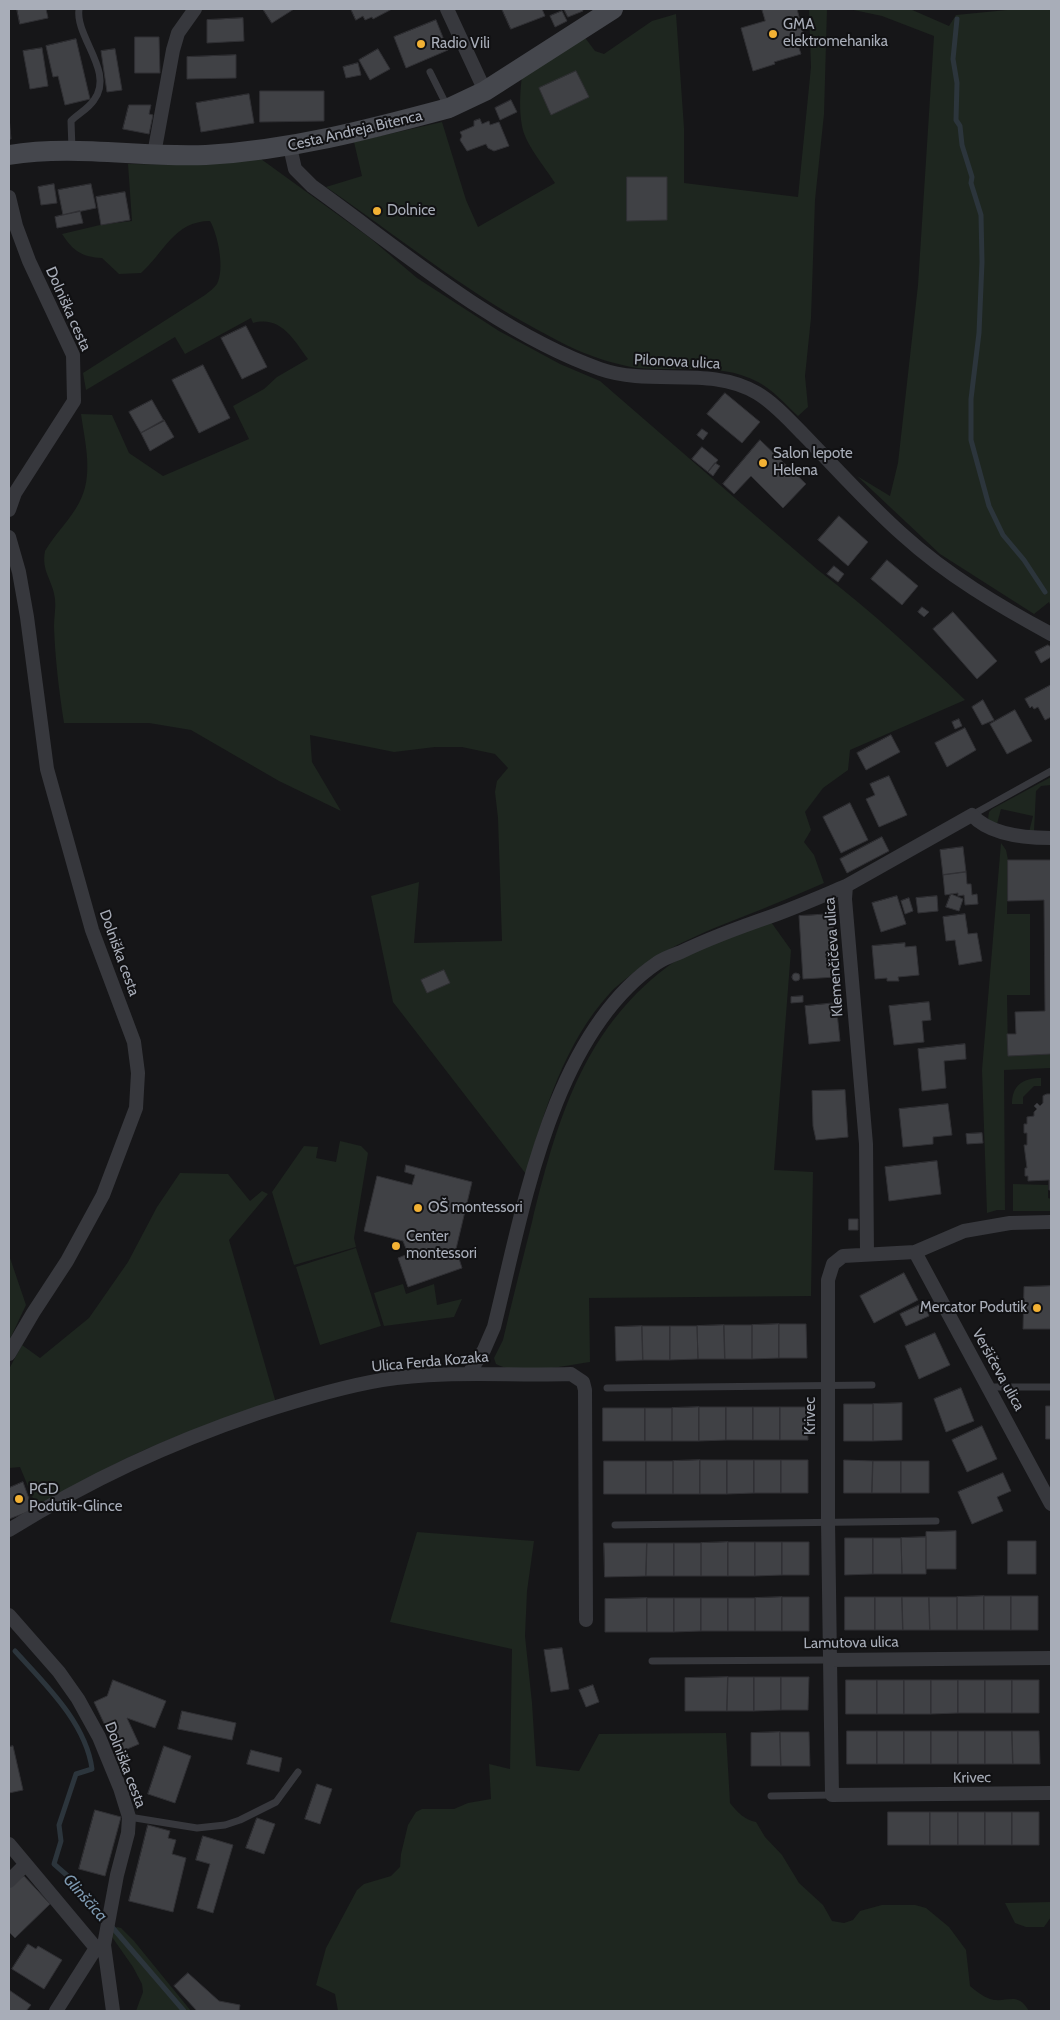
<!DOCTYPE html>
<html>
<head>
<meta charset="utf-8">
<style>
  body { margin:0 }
  #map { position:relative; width:1060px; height:2020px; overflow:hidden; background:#161618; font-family:Cabin,sans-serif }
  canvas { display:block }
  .frame { position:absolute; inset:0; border:10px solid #a8adb8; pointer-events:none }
</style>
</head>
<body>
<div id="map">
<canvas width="1060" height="2020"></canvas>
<div class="frame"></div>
</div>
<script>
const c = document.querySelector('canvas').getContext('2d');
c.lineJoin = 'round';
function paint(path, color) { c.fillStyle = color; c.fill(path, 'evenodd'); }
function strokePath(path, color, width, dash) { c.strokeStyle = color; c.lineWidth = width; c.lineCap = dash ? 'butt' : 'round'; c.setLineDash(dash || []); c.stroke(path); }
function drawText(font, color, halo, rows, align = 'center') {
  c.font = font + ' Cabin,sans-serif'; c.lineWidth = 4; c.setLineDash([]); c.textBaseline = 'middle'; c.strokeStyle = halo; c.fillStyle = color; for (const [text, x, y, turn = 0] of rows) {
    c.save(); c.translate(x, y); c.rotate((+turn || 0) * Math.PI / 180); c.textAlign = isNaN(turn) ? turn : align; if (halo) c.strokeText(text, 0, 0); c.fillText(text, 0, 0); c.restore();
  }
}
paint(new Path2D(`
  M809 9H827L824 114 815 200 811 318 805 376 808 407 798 416C785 404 773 390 758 382 722 362 677 372 638 368 617 365 596 358 577 350 563 344 550 336 536 329 462 289 396 235 326 187L362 176 354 142 442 122 466 200 478 227 555 183C545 167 525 144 522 126 519 109 520 92 522 75L583 35 595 51 604 54 652 21 676 14 684 128V183L798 197 811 67Z
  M849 9H910L949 26 956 15 1017 9H1051V607L1049 602 1034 614 940 554 857 476 890 496 898 463 918 285 934 36 882 16Z
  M261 159 370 238 417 278 499 331 560 364 600 381 818 570C870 610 918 654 965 700L850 750 848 770 823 788 805 812 811 830 804 842 814 855 824 883C807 890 790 898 772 905 721 926 670 942 627 978 621 983 615 987 610 993 565 1042 544 1111 526 1174L393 1002 371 896 419 882 414 943 502 941 498 818 495 792 497 781 508 768 495 754 462 747H435L394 752 310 735 312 762 341 811 279 781 191 730 149 723H64C59 691 55 658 54 626 54 617 56 608 55 599 53 580 41 572 45 551 55 534 70 520 79 503 94 476 85 443 81 414L112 415 129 453 163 476 249 439 233 406 264 389 277 377 308 359C294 340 281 315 253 323L251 318 185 354 175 337 86 390 83 373 205 295C209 292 214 288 217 284 225 269 218 235 210 221 174 221 164 253 141 273L119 274 102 258C82 257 73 251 62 234L100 225 132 221 128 164 197 165Z
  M1051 777V785L1041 786 1036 791 1034 831 1029 832 1033 816 1001 809 997 824H992L988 819 989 812 992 809Z
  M1001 843 1006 850 1008 860 1007 914H1030V995H1007L1008 1056 1051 1054V1068L1004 1070 1005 1210H997L987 1213 982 1070Z
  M771 922 791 950 774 1170 813 1172 811 1296 589 1298 590 1362C564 1366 519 1376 496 1364L494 1358 503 1340C512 1301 522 1262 532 1222 556 1124 582 1031 667 967 696 945 737 934 771 922Z
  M1041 1078V1086H1034L1023 1097V1104H1012C1012 1085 1023 1078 1041 1078Z
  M340 1141 361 1146 368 1153 354 1238 356 1247 294 1265 272 1192 304 1146 318 1147 316 1158 336 1162Z
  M180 1173 228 1174 250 1201 262 1191 268 1194 229 1240 276 1403C230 1418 185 1432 142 1451 105 1468 71 1488 37 1508L20 1467 9 1468V1369L22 1345 40 1358 89 1318 128 1262 157 1207Z
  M1013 1184 1048 1185V1198L1051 1199V1211H1013Z
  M356 1248 381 1326 320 1345 296 1267Z
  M9 1255 26 1305 9 1341Z
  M403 1284 406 1294 434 1284 437 1305 462 1299 454 1317 384 1326 374 1293Z
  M417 1532 534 1541 527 1591 525 1636 532 1703 536 1766 579 1771 599 1734 726 1733 730 1803C737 1812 745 1820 756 1822L765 1837 782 1855 799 1883 823 1905 832 1921 844 1923 853 1920 860 1911 882 1905H915L926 1908 949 1927 966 1950 970 1986C976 1991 982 1996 990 1999 1006 2004 1017 1990 1029 2011H338L335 1994 316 1985 326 1948 357 1890 364 1884 391 1876 400 1867 401 1854 408 1825 416 1812 422 1809H454L468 1803 491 1799 489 1764 510 1769 512 1649 390 1622Z
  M1051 1902V1917L1044 1927H1026L1015 1923 1005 1903Z
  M117 1927 121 1928 134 1941 191 2011H136L143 1992 142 1984 133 1967 112 1937 111 1931Z`), '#1e261f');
strokePath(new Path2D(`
  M957 19 953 59 957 83 956 120 960 126 962 145 972 177 971 183 981 215 982 262 979 333 971 399V440L989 506 1003 535 1024 560 1045 592
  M15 1651C45 1684 86 1723 92 1769L76 1774 59 1825 61 1841 54 1864 70 1878 184 2011`), '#2c353c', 5);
const building = new Path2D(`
  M17 9H46L48 18 20 24Z
  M263 9H294L272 23Z
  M351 9H392L373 19 372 17 365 20 363 16 356 20Z
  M502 9H542L545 16 511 29Z
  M564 9H582L583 11 568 17Z
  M762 9H797L805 40 797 42 801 54 774 62 775 64 753 71 741 28 765 21Z
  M562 11 567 21 555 27 550 16Z
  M243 18 244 41 207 43V20Z
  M436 20 448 50 406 68 394 37Z
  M135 37H159L160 73H135Z
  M76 39 90 99 65 105 58 76 53 77 46 46Z
  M42 48 48 86 30 89 23 51Z
  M115 49 122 90 107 92 101 51Z
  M378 49 390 69 370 80 359 60Z
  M236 55V78L187 79V57Z
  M358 63 361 75 346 78 343 67Z
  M576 71 589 97 551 115 539 88Z
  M260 91H324V121L260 122Z
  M249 94 254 123 201 132 196 103Z
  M511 100 517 112 500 120 495 108Z
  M129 105H151L149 114 153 115 149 134 123 129Z
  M9 116 11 139H9Z
  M480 119 482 124 489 121 490 125 499 122 509 146 494 151 488 148 486 144 467 151 460 140 462 136 460 132 474 126V121Z
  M627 177H667V220L627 221Z
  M54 184 57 203 41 205 38 187Z
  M91 184 96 208 63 215 58 190Z
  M125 192 130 220 101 225 96 197Z
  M80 211 83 223 57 228 55 217Z
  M68 295 72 307 62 310 58 299Z
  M246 326 267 367 242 379 221 338Z
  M203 365 230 418 199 433 172 380Z
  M725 393 760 422 742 443 707 414Z
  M152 400 164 421 141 433 129 412Z
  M164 420 174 437 150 451 141 433Z
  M702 429 708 433 703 440 697 435Z
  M760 440 806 484 783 508 751 476 734 494 723 484Z
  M702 447 718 460 708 472 692 459Z
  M715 463 720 466 713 476 708 472Z
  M839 516 868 542 848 566 818 540Z
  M887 560 918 586 902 605 871 579Z
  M834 566 844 574 838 582 827 574Z
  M922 607 929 612 924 617 918 612Z
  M953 612 997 661 977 679 933 629Z
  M1048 645 1051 647V657L1041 663 1035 652Z
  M1051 685V717L1045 720 1038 707 1034 709 1032 706 1030 708 1025 699Z
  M983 700 994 720 982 725 972 707Z
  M1015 710 1032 741 1007 754 990 724Z
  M959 719 962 726 955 729 952 722Z
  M965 728 976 750 947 767 935 743Z
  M891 735 900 752 866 770 857 753Z
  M889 776 907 815 879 827 866 799 875 795 870 784Z
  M850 803 868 840 841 853 823 817Z
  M882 837 889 851 847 873 840 859Z
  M963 847 966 872 943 875 940 850Z
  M1008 860H1051V1054L1008 1056 1007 1034H1016L1015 1012 1045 1011 1044 900 1008 901Z
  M966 872 967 884H971L972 895 977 894 978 904 965 905 964 895 958 896V893L945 895 943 875Z
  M951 894 963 899 959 911 946 907Z
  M897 896 906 924 881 932 872 903Z
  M937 896 938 911 918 913 916 898Z
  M909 898 913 911 905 914 901 901Z
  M833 914 836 977 803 979 799 916Z
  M965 914 968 934 977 933 982 961 959 965 955 940 946 941 943 917Z
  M905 943V947L916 946 919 975 898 977 899 981H887V978L875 979 872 946Z
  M444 970 450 983 427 993 421 980Z
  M792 977a4 4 0 1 1 8 0a4 4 0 1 1-8 0Z
  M803 996V1002L791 1003V997Z
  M929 1002 931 1020 922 1021 924 1042 894 1045 889 1006Z
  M836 1003 840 1041 809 1044 805 1006Z
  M965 1044 966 1059 944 1061 946 1088 922 1091 918 1049Z
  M845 1090 848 1137 816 1140 813 1126 812 1091Z
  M1047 1094H1051V1190H1049V1180L1028 1181V1176H1025V1168H1027L1024 1145H1027V1133H1024V1124H1027V1117L1034 1116V1112L1037 1109 1034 1106 1037 1103 1040 1106 1043 1103V1096Z
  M948 1104 952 1135 933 1137V1144L903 1147 899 1109Z
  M982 1133 983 1143 967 1144 966 1134Z
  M937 1161 941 1194 889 1201 885 1167Z
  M406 1165 472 1182 456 1249 462 1268 408 1287 398 1258 408 1254 403 1241 364 1231 377 1176 412 1185 415 1175 405 1172Z
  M849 1219H858V1230H849Z
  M904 1273 918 1300 874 1323 860 1296Z
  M1051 1286V1329H1023L1024 1287Z
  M924 1303 929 1316 906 1326 900 1314Z
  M779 1324H806L807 1358H779Z
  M779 1324V1358L752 1359V1325Z
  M724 1325H752V1359H725Z
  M724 1325 725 1359H698L697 1326Z
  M642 1326 643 1360 616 1361 615 1327Z
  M642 1326H670V1360H643Z
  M670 1326H697L698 1359 670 1360Z
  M935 1333 950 1365 919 1379 905 1346Z
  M961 1388 974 1421 946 1432 934 1399Z
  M902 1403V1440L873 1441V1404Z
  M844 1404H873V1441H844Z
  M1046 1406H1051V1439H1046Z
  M699 1407H726V1440L699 1441Z
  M699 1407V1441H672V1408Z
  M726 1407H753V1440H726Z
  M753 1407H780V1440H753Z
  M780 1407H807L808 1440H780Z
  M603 1408H645V1441H603Z
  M645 1408H672V1441H645Z
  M982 1426 997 1459 967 1472 952 1440Z
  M700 1460H727V1494H700Z
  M700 1460V1494H673V1461Z
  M727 1460H754V1493L727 1494Z
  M754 1460H781V1493H754Z
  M781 1460H808V1493H781Z
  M844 1460 873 1461 872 1493H844Z
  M604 1461H646V1494H604Z
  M646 1461H673V1494H646Z
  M873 1461H901V1493H872Z
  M901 1461H929V1493H901Z
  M1003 1473 1011 1491 997 1497 1003 1511 972 1524 958 1492Z
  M23 1482 33 1510 9 1519V1488Z
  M956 1531V1569H926V1532Z
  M926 1537V1574H902L901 1538Z
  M845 1538H873V1574L845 1575Z
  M873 1538H901L902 1574H873Z
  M1008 1541H1036V1574H1008Z
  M728 1542H755V1576H728Z
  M728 1542V1576H701V1543Z
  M755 1542H782V1575L755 1576Z
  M782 1542H809V1575H782Z
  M604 1543H647L646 1576 605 1577Z
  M647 1543H674V1576H646Z
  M674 1543H701V1576H674Z
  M984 1596H1011V1630H984Z
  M984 1596V1630H957V1597Z
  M1011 1596H1038V1630H1011Z
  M782 1597H809V1631H782Z
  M782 1597V1631H755V1598Z
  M845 1597H875V1630H845Z
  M875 1597H902L903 1630H875Z
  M902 1597H929L930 1630H903Z
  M929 1597H957V1630H930Z
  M647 1598H674V1632H647Z
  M647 1598V1632H605V1599Z
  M674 1598H701V1631L674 1632Z
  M701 1598H728V1631H701Z
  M728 1598H755V1631H728Z
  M562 1648 569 1689 551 1692 544 1650Z
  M728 1677H754V1711H727Z
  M728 1677 727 1711H685V1678Z
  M754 1677H781V1710L754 1711Z
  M781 1677H809L808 1710H781Z
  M113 1680 166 1701 155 1728 127 1718 139 1744 118 1753 94 1702 107 1696Z
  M846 1680H877V1714H846Z
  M877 1680H904V1714H877Z
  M904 1680H931V1714H904Z
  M931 1680H958V1713L931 1714Z
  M958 1680H985V1713H958Z
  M985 1680H1012V1713H985Z
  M1012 1680H1039V1713H1012Z
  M593 1685 599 1702 586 1707 579 1690Z
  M182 1711 236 1723 232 1740 178 1729Z
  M847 1731H877V1764H847Z
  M877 1731H904V1764H877Z
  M904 1731H931V1764H904Z
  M931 1731H958V1764H931Z
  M958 1731H985V1764H958Z
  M985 1731H1012L1013 1764H985Z
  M1012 1731H1039L1040 1764H1013Z
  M780 1732 781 1766H751V1733Z
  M780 1732H809L810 1766H781Z
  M13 1746 23 1790 9 1793V1747Z
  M164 1746 191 1756 175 1803 148 1794Z
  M251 1750 282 1758 279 1772 247 1764Z
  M317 1784 332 1789 320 1824 305 1819Z
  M95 1810 121 1817 105 1876 79 1869Z
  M888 1812H930V1845H888Z
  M930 1812H958V1845H930Z
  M958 1812H985V1845H958Z
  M985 1812H1012V1845H985Z
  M1012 1812H1039V1845H1012Z
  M257 1818 275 1824 264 1854 246 1848Z
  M148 1825 170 1831 168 1838 176 1840 172 1854 186 1858 173 1912 129 1901Z
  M203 1836 233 1845 213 1913 197 1908 210 1864 196 1860Z
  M24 1876 50 1904 15 1938 10 1933 9 1935V1886Z
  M28 1944 36 1949 38 1946 62 1960 44 1989 12 1969Z
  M188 1973 219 2001 240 2005 239 2011H197L174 1986Z
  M9 1990 31 2005 26 2011H9Z`);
paint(building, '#404145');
strokePath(building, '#303034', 1);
strokePath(new Path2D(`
  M430 72 447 106
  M72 149 71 121C78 114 88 109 94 100 115 72 75 37 79 9
  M972 815 1051 771
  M990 1387H1051
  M607 1388 872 1385
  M615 1525 936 1521
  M652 1661 830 1660
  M771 1796 832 1795
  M129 1817 197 1828 225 1825 240 1820 276 1802 298 1772`), '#37383d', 7);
strokePath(new Path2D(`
  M447 9 485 91
  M290 147 295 169 312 186C400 249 497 333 600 369 652 387 710 365 757 393 774 403 789 420 803 434 836 468 868 504 903 535 947 575 999 606 1051 634
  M154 154 173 50 178 33 195 9
  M9 197 16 226 29 261 73 355 74 401 15 493 9 510
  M9 537 19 572 27 617 47 769 92 930 134 1042 138 1073 136 1108 103 1195 67 1261 33 1313 9 1354
  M1051 1222 1010 1223 964 1231 915 1252 843 1256 833 1264 828 1280V1522L832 1795 1051 1793
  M915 1252 1051 1504
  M867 1254 866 1144 845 899 846 886 972 815C990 835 1026 838 1051 838
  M469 1373 484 1350 494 1327C523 1211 551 1035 657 963 664 958 673 955 681 952 712 937 740 927 772 916 797 907 822 896 846 886
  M9 1530C90 1480 167 1444 258 1413 298 1400 340 1387 382 1380 445 1370 508 1376 571 1374L583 1382 585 1390 586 1620
  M9 1615 59 1672 78 1699 99 1737 120 1788 129 1817 128 1833 117 1875 104 1945 113 2011
  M830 1660 1051 1658
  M9 1844 96 1948 104 1945
  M9 1881 25 1865
  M56 2011 96 1948`), '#37383d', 14);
strokePath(new Path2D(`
  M9 155C75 144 140 158 206 155 291 150 367 130 449 108L485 91 613 9`), '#45474d', 20);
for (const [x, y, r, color] of [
  [773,34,5,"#f2b134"],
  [421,44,5,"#f2b134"],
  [377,211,5,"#f2b134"],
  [763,463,5,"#f2b134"],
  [418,1208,5,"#f2b134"],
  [396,1246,5,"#f2b134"],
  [1037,1308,5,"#f2b134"],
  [19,1499,5,"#f2b134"]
]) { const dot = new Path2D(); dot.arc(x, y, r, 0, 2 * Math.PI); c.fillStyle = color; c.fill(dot); strokePath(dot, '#111113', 2); }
drawText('15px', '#a8adb8', '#111113', [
  ["GMA",783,25],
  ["elektromehanika",783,42],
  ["Radio Vili",431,44],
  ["Dolnice",387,211],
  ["Salon lepote",773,454],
  ["Helena",773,471],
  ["OŠ montessori",428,1208],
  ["Center",406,1237],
  ["montessori",406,1254],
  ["Mercator Podutik",1027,1308,"right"],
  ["PGD",29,1490],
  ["Podutik-Glince",29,1507]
], 'left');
drawText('15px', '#a8adb8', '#111113', [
  ["Cesta Andreja Bitenca",355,131,-13],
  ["Dolniška cesta",68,309,66],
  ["Pilonova ulica",677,362,3],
  ["Dolniška cesta",119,953,70],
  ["Klemenčičeva ulica",834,957,-94],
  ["Ulica Ferda Kozaka",430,1362,-5],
  ["Veršičeva ulica",998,1370,61],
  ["Krivec",811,1416,-90],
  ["Lamutova ulica",851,1643,-1],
  ["Dolniška cesta",125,1765,69],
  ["Krivec",972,1778,-1]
]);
drawText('italic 16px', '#7f9bb3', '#111113', [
  ["Glinščica",85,1898,48]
]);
</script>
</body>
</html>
